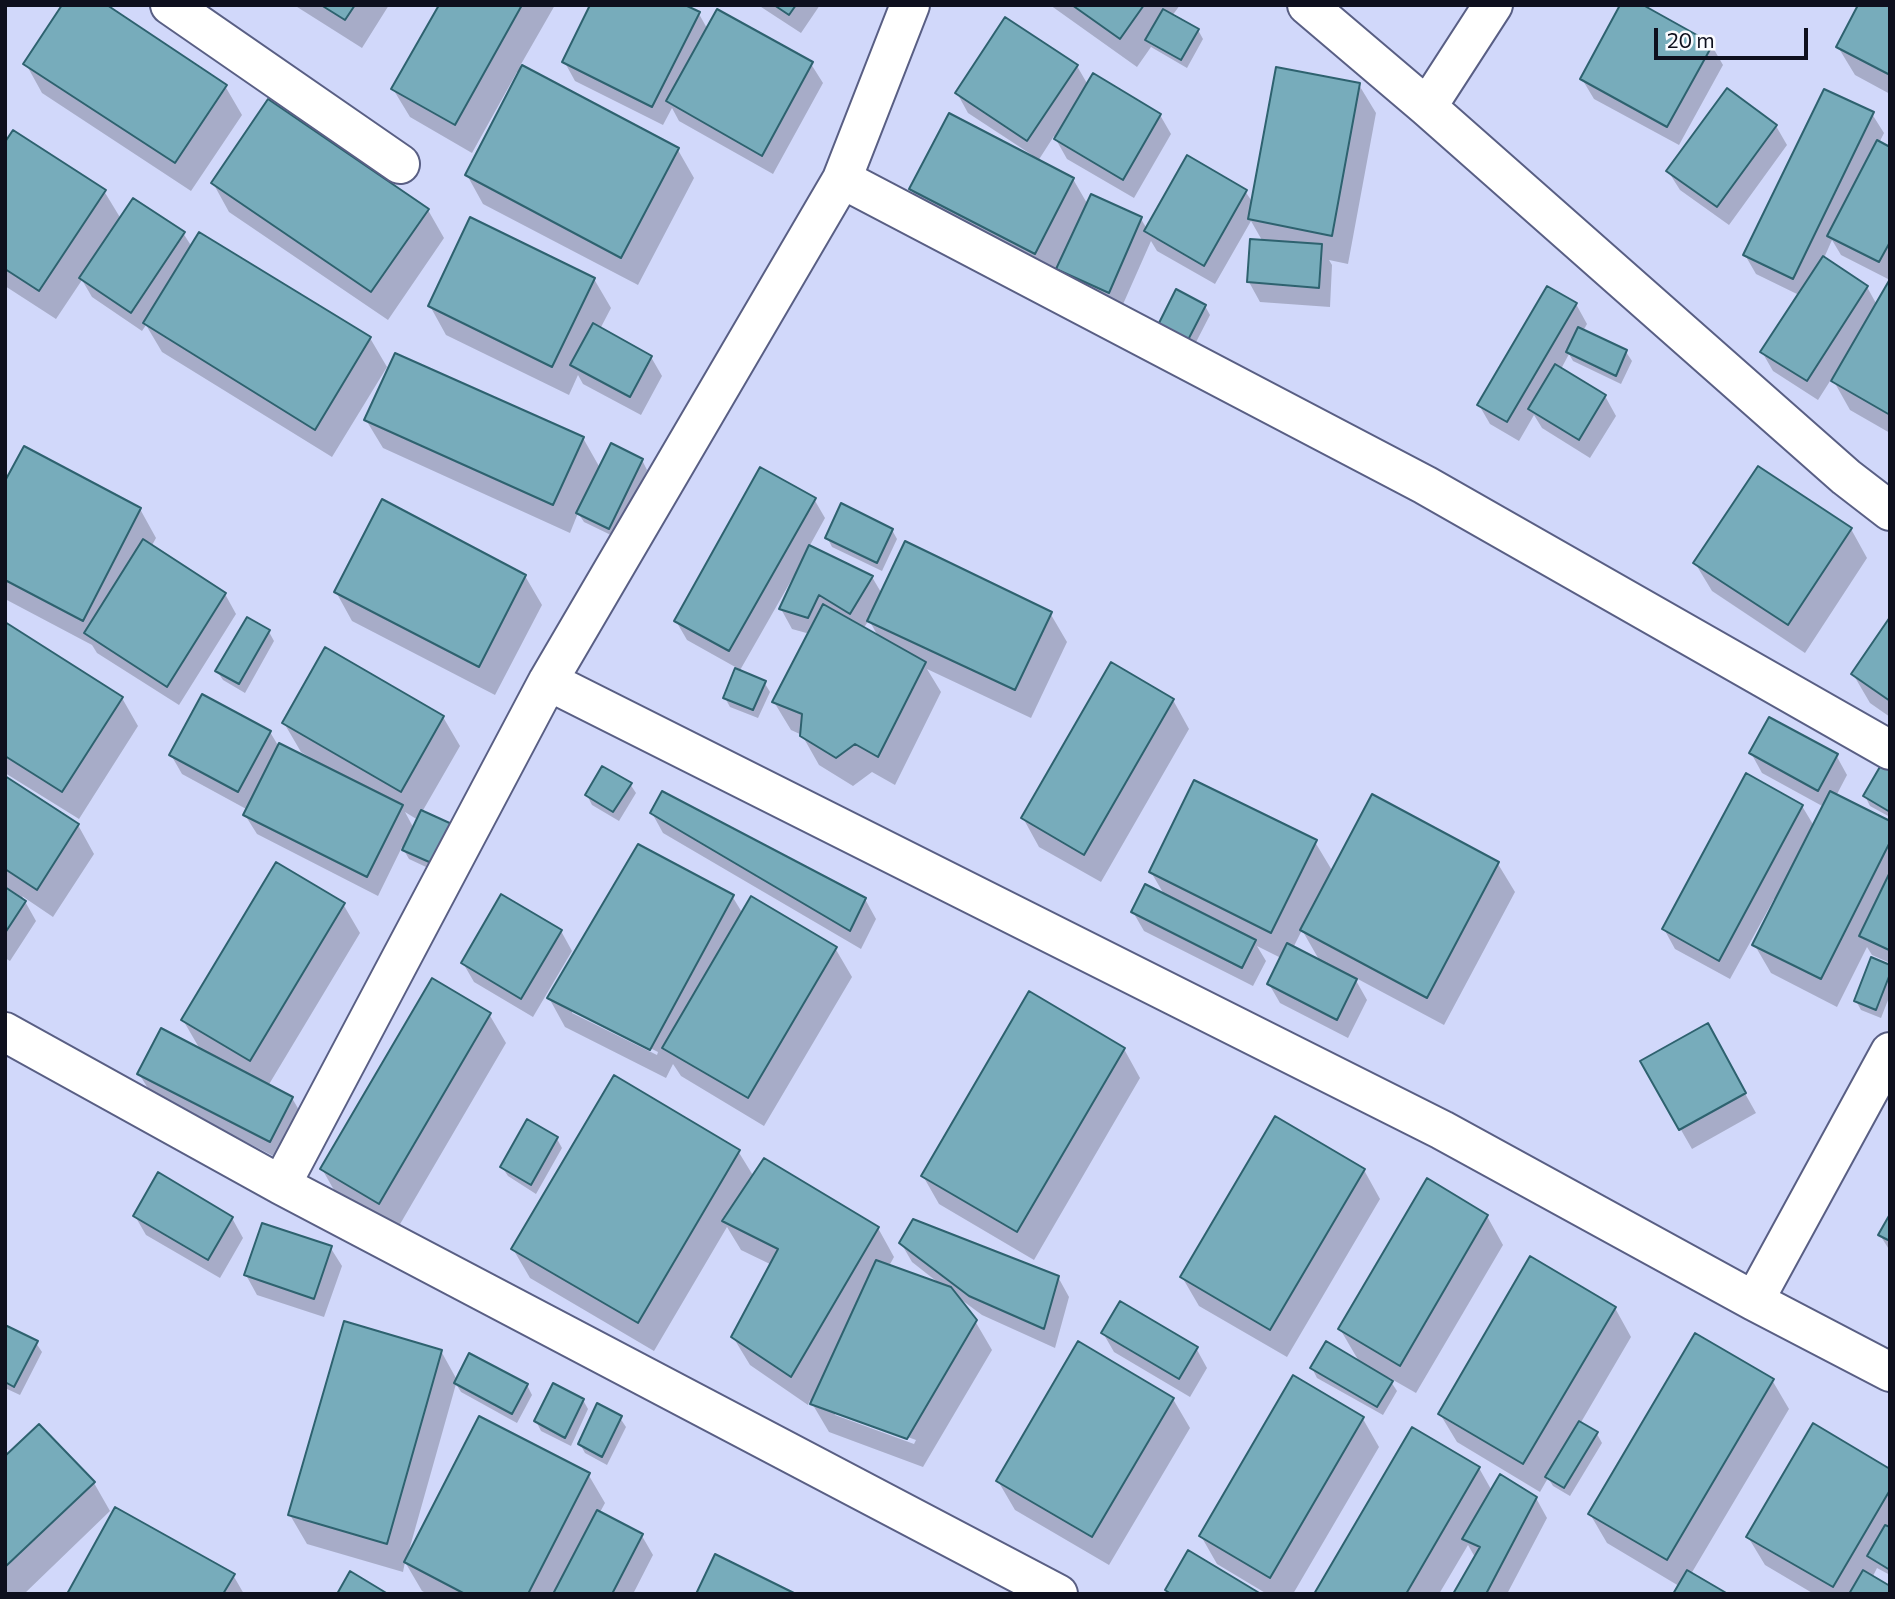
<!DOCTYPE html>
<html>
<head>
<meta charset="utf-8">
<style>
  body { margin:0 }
  #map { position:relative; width:1895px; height:1599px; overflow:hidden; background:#d1d8fa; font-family:Commissioner,sans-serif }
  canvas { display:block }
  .frame { position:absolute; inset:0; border:7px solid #0e101e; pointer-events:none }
  .scale { position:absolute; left:1654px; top:28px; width:154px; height:32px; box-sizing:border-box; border:4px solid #0e101e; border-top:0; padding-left:9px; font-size:21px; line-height:24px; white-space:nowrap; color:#0e101e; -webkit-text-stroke:5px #fafbff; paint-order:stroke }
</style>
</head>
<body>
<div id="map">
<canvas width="1895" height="1599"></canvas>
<div class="frame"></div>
<div class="scale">20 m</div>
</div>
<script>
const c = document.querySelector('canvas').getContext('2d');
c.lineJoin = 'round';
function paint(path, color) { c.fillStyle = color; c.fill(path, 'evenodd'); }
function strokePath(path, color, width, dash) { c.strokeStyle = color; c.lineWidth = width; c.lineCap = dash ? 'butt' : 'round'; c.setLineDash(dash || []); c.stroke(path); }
paint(new Path2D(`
  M294 5H389L362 48Z
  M441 5H555L520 66 678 150 694 178 638 285 483 204 467 175 520 74 517 72 472 153 410 117 393 89Z
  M758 5H820L801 33Z
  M1050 5H1180L1172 16 1198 30 1203 39 1187 68 1151 47 1137 67Z
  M1890 5V94L1855 75 1838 47Z
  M699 14 708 30 811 64 823 83 773 174 679 121 672 108 663 125 575 81 564 61Z
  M1712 46 1723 65 1679 145 1594 99 1582 79Z
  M26 64 225 86 242 115 191 191 42 93Z
  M1077 66 1088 85 1160 115 1171 134 1134 198 1067 159 1054 136 1038 161 1073 179 1088 205 1141 219 1147 229 1245 191 1253 203 1359 85 1376 113 1348 264 1329 260 1332 265 1330 307 1260 302 1249 282 1263 242 1251 221 1215 284 1157 251 1151 241 1120 311 1070 289 1058 269 1052 282 928 218 911 189 1031 157 1032 155 968 113 957 93Z
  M1872 114 1884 133 1879 143 1890 149V280L1841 255 1832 240 1824 258 1867 287 1877 305 1890 283V433L1850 410 1832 378 1818 400 1773 371 1762 352 1799 295 1756 274 1745 255Z
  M1776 126 1787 145 1729 225 1680 190 1668 171Z
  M5 145 104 191 121 219 183 233 192 247 370 338 387 367 332 457 162 352 146 325 142 331 92 297 82 280 56 319 5 286Z
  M213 183 428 210 444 238 388 320 229 212Z
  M594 279 611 308 600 329 651 357 662 376 641 415 583 384 578 375 569 395 446 335 430 306Z
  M1576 304 1587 324 1583 331 1626 352 1632 361 1621 384 1573 361 1569 354 1561 369 1605 396 1616 416 1590 458 1542 428 1534 415 1519 441 1490 424 1479 405Z
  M1205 306 1210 315 1193 348 1165 334Z
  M366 420 583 438 600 468 642 460 647 470 615 537 584 522 578 513 570 533 383 448Z
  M5 485 140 509 156 538 151 547 225 594 236 614 179 705 97 653 92 645 5 599Z
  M814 499 825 518 809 547 872 577 882 594 1050 613 1067 642 1031 718 927 669 941 692 895 785 872 772 853 786 819 765 802 735 791 730 774 702 810 634 792 629 781 609 798 573 796 572 739 672 764 682 770 692 758 718 730 707 725 698 737 668 687 640 676 621ZM869 620 879 638 863 629Z
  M1851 529 1867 558 1805 653 1712 591 1695 563Z
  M892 530 897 539 882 571 832 547 827 537Z
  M525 576 542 605 495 695 352 621 336 592Z
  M1890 620V717L1870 703 1853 674Z
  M5 624 122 698 138 726 79 819 5 773Z
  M269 632 274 641 245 693 223 680 217 671Z
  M1173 700 1189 729 1101 882 1039 847 1023 818Z
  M443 717 460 746 422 812 441 874 409 859 402 847 378 896 257 834 245 815 248 810 182 774 171 755 270 732 279 747 308 759 309 757 301 752 284 723ZM405 812 418 820 414 828 412 825Z
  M1751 753 1836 755 1847 775 1836 796 1890 823V963L1872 955 1867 947 1837 1007 1771 973 1754 944 1777 900 1774 899 1730 979 1675 949 1664 929 1802 806 1814 826 1824 807 1762 773Z
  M1890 771V817L1870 806 1865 796Z
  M5 778 78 825 94 854 53 917 22 896 36 921 10 961 5 958Z
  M630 784 636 793 619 821 592 805 587 795Z
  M652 813 865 899 876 919 861 949 663 833Z
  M1315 842 1333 872 1498 864 1515 892 1444 1025 1354 977 1367 1000 1348 1038 1280 1003 1269 984 1281 958 1257 946 1266 961 1253 986 1144 931 1133 912 1165 896 1151 872ZM1302 930 1321 963 1293 948Z
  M732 896 743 914 835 948 852 977 764 1126 681 1076 673 1064 666 1078 565 1027 549 998ZM572 1009 658 1052 657 1055 572 1013Z
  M343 904 360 933 268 1086 292 1098 303 1117 281 1160 151 1093 139 1074 201 1051 183 1020Z
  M561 931 572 951 533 1017 474 982 463 963Z
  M1890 967V995L1881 1018 1861 1010 1856 1001Z
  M489 1014 506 1043 396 1231 338 1197 322 1169Z
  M1707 1026 1756 1113 1692 1149 1642 1062Z
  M1124 1049 1140 1078 1034 1260 939 1204 923 1176Z
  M557 1139 562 1148 536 1194 508 1176 502 1167Z
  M738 1151 754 1177 878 1228 894 1257 889 1266 940 1284 912 1262 901 1243 1058 1277 1069 1297 1055 1348 982 1315 959 1298 975 1321 992 1350 923 1467 829 1432 810 1400 808 1405 750 1365 733 1337 772 1265 741 1250 727 1227 654 1351 530 1278 513 1249ZM835 1411 916 1440 914 1444 835 1415Z
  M1364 1170 1380 1199 1287 1357 1199 1306 1182 1277Z
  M135 1216 232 1218 243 1238 220 1278 146 1235Z
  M1487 1216 1503 1245 1416 1393 1388 1377 1397 1391 1383 1415 1317 1378 1312 1368 1360 1363 1340 1329Z
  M1890 1217V1251L1880 1235Z
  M330 1247 342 1266 324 1317 257 1295 246 1275Z
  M1615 1308 1631 1337 1580 1424 1597 1434 1602 1443 1570 1496 1553 1486 1548 1478 1540 1492 1457 1442 1440 1414Z
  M5 1327 36 1343 42 1352 20 1395 5 1388Z
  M1103 1333 1196 1348 1207 1368 1190 1397 1114 1352Z
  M441 1351 457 1380 527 1385 532 1395 517 1423 461 1392 456 1384 408 1554 588 1474 605 1503 599 1514 642 1536 653 1555 633 1594H428L422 1591 405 1562 403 1572 307 1544 290 1515Z
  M1772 1380 1789 1409 1691 1574 1679 1586 1607 1543 1590 1514Z
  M1173 1399 1190 1428 1109 1565 1015 1510 998 1481Z
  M583 1400 588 1409 571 1446 541 1431 536 1421Z
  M620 1418 626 1427 607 1465 585 1453 580 1444Z
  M1363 1419 1379 1447 1293 1594H1267L1217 1564 1201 1536Z
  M5 1459 94 1483 110 1511 24 1594H5Z
  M1479 1468 1492 1491 1536 1498 1547 1518 1507 1594H1455L1476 1559 1468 1545 1439 1594H1316Z
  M1890 1471V1575L1877 1568 1872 1578 1890 1594H1814L1765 1565 1748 1537Z
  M233 1575 244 1594H69Z`), '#0003');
const building = new Path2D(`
  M62 5H107L227 85 175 163 23 64Z
  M321 5H355L345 20Z
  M439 5H522L455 125 391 89Z
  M590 5H685L700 12 652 107 562 62Z
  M774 5H796L789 15Z
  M1072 5H1144L1120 39Z
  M1620 5H1643L1713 44 1667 127 1580 79Z
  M1858 5H1890V75L1836 47Z
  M717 9 813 62 762 156 666 101Z
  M1163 9 1199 29 1181 60 1145 40Z
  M1005 17 1078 65 1027 141 955 93Z
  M522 65 679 148 621 258 465 175Z
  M1276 67 1360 83 1332 236 1248 219Z
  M1093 73 1161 114 1123 180 1054 139Z
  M1727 88 1777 125 1717 207 1666 171Z
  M1824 89 1874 112 1793 279 1743 255Z
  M268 99 429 209 371 292 211 183Z
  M949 113 1074 178 1035 254 909 189Z
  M13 130 106 190 39 291 5 269V142Z
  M1877 140 1890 147V242L1879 262 1827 236Z
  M1187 155 1247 190 1204 266 1144 231Z
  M1091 194 1142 217 1109 293 1056 269Z
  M133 198 185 232 131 313 79 278Z
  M470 217 595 278 552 367 428 306Z
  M199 232 371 337 315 430 143 323Z
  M1250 239 1322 244 1319 288 1247 282Z
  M1823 256 1868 286 1807 381 1760 352Z
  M1890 279V415L1831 381Z
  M1547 286 1577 303 1507 422 1477 405Z
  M1176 289 1206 305 1188 340 1158 325Z
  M593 323 652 356 630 397 570 365Z
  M1578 327 1627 350 1616 376 1566 352Z
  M395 353 584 437 553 505 364 420Z
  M1555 364 1606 395 1579 440 1528 409Z
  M611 443 643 459 609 529 576 513Z
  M24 446 141 508 83 621 5 580V481Z
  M1758 466 1852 528 1788 625 1693 563Z
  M760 467 816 498 729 651 674 621Z
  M382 499 526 575 479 667 334 592Z
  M841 503 893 529 877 563 825 538Z
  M143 539 226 593 167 687 84 633Z
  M905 541 1052 612 1015 690 867 621Z
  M809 545 873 576 850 614 819 595 808 618 779 609Z
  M823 604 926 662 878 757 855 744 836 758 800 736 802 714 772 702Z
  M247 617 270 630 239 684 215 671Z
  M1890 617V701L1851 674Z
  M5 622 123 697 62 792 5 756Z
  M325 647 444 716 401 792 282 723Z
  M1111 662 1174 699 1084 855 1021 818Z
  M735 668 766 681 753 710 723 698Z
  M202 694 271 731 238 792 169 755Z
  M1769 717 1838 754 1818 791 1749 753Z
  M279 743 403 805 367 877 243 815Z
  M1881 765 1890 769V812L1863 796Z
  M602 766 632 783 613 812 585 795Z
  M1746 773 1803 805 1719 961 1662 929Z
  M5 776 79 824 37 890 5 869Z
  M1194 780 1317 840 1271 933 1149 872Z
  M662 791 866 898 850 931 650 813Z
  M1830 791 1890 821V842L1821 979 1752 945Z
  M1372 794 1499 862 1427 998 1300 930Z
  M421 810 454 825 436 865 402 850Z
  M638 844 734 895 650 1050 547 998Z
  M276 862 345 903 250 1061 181 1020Z
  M1890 872V949L1889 950 1859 936Z
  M1145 884 1256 940 1242 968 1131 912Z
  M5 887 26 901 5 933Z
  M501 894 562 930 521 999 461 963Z
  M751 896 837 947 748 1098 662 1048Z
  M1287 943 1357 979 1337 1020 1267 984Z
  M1871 957 1890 965V974L1876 1010 1854 1001Z
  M432 978 491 1013 379 1204 320 1169Z
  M1029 991 1125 1048 1017 1232 921 1176Z
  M1708 1023 1746 1093 1679 1130 1640 1061Z
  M161 1028 293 1097 270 1142 137 1074Z
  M614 1075 740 1150 638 1323 511 1249Z
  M1275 1116 1365 1169 1270 1330 1180 1277Z
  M527 1119 558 1137 531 1185 500 1167Z
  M764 1158 879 1227 791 1377 731 1337 778 1249 722 1221Z
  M158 1172 233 1217 208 1260 133 1216Z
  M1427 1178 1488 1215 1400 1366 1338 1329Z
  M1890 1214V1241L1878 1235Z
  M913 1219 1059 1276 1044 1329 969 1296 899 1243Z
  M262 1223 332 1246 314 1299 244 1275Z
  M1530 1256 1616 1307 1523 1464 1438 1414Z
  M876 1260 951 1287 977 1320 907 1439 810 1404Z
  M1120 1301 1198 1347 1179 1379 1101 1333Z
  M344 1321 442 1350 387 1544 288 1515Z
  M5 1325 38 1341 14 1387 5 1382Z
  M1695 1333 1774 1379 1667 1560 1588 1514Z
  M1078 1341 1174 1398 1092 1537 996 1481Z
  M1326 1341 1393 1381 1377 1407 1310 1368Z
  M469 1353 528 1384 512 1414 454 1383Z
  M1293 1375 1364 1417 1270 1578 1199 1536Z
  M553 1383 584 1399 565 1438 534 1421Z
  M597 1403 622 1416 602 1457 578 1444Z
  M479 1416 590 1473 528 1594H465L404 1562Z
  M1579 1421 1598 1432 1564 1488 1545 1477Z
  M1813 1423 1890 1469V1490L1833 1587 1746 1537Z
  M39 1424 95 1482 5 1567V1456Z
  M1412 1427 1480 1467 1406 1594H1314Z
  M1500 1474 1537 1497 1486 1594H1453L1480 1547 1462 1539Z
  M115 1507 235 1574 223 1594H67Z
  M597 1510 643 1534 612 1594H553Z
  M1885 1525 1890 1527V1570L1867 1556Z
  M1188 1550 1261 1594H1171L1165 1590Z
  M715 1554 796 1594H696Z
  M1687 1570 1728 1594H1673Z
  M1863 1570 1890 1586V1594H1849Z
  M350 1571 388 1594H337Z`);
paint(building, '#77acbb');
strokePath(building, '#2e626f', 2);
const minor = new Path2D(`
  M170 5 400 164
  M910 5 842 179 548 681 281 1185 1058 1594
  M1307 5 1427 107 1846 477 1890 511
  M1427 107 1493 5
  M842 179 1425 485 1890 750
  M548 681 1442 1130 1754 1301 1890 1372
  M5 1032 281 1185
  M1754 1301 1890 1052`);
strokePath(minor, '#595f84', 42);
strokePath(minor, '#fff', 38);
</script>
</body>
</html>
